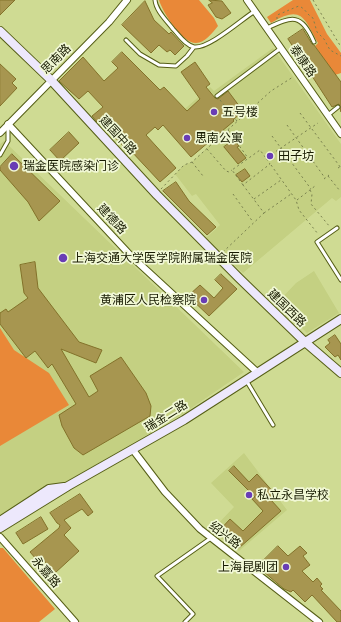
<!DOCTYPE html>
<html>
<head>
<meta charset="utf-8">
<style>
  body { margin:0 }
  canvas { display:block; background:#cfdb93 }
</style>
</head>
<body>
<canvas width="341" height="622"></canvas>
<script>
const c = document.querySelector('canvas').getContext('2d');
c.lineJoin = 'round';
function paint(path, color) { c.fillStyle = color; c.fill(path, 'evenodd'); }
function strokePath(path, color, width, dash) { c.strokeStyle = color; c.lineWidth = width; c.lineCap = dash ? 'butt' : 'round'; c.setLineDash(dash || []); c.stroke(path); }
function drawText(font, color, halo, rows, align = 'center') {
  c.font = font + ' Commissioner,"Noto Sans SC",sans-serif'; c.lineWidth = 3.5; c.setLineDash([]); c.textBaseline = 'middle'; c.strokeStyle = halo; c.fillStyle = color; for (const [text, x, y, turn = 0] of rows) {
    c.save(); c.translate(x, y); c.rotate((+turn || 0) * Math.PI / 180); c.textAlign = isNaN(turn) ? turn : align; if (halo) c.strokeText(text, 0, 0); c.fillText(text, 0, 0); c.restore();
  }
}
paint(new Path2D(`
  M273 48 341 144V197L336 201 332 198 243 273 205 239 220 225 196 194 192 196 175 174 184 165 192 162 209 146 180 113 210 87 214 91Z
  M4 141 244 372 184 413 0 521V144Z
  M314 271 339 313 307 333 277 303 296 283Z
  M244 453 287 510 239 551 211 531 234 507 211 483Z`), '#c4d082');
paint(new Path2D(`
  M159 0H199L214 18 218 26C213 32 205 43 196 43 182 43 163 13 159 0Z
  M293 0H310L327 34 341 53V73L335 75 315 46 318 43C304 18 302 4 271 23L267 17Z
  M0 328 14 350 49 373 69 405 0 446Z
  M0 548H3L55 609 39 622H0Z`), '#e98838');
const building = new Path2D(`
  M0 0H15L0 15Z
  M209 0 222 1 231 13 222 19 216 17 208 5 212 3Z
  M145 1 154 20 169 34 171 32 184 46 175 55 170 50 167 52 159 45 151 53 122 25Z
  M303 29 312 44 314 45 341 82V112L339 104 332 107 288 39Z
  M122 52 160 90 164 87 187 111 200 99 181 72 195 62 210 84 206 87 215 98 218 99 228 91 243 111 233 120 234 121 191 157 163 125 158 130 155 127 146 135 176 168 160 182 131 151 129 152 99 121 97 122 92 116 103 107 88 91 79 99 59 81 83 57 104 81 118 68 112 62Z
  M0 64 16 79 12 83 17 88 0 106Z
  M69 132 79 143 60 161 50 150Z
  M234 140 239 146 237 147 246 158 238 164 224 147Z
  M12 154 60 201 39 221 28 202 0 170V167Z
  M245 169 250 176 242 182 236 175Z
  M176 182 189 201 216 227 207 235 163 191Z
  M35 262 38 288 79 342 102 350 96 363 61 349 89 397 98 391 90 376 121 357 146 393 151 406 150 416 83 455 74 448 62 426 59 415 76 404 52 364 48 368 35 351 26 358 0 324V313L6 309 8 312 28 298 24 293 20 265Z
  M221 274 237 289 209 316 188 296 200 285 214 298 223 288 215 280Z
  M335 335 341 344V360L338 355 335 357 325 347 330 343 328 340Z
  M234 466 249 482 257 474 276 495 271 500 281 511 239 548 219 531 230 519 243 531 263 511 252 499 255 497 229 471Z
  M80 494 93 512 88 516 82 509 64 520 71 528 64 535 79 551 55 573 40 556 36 559 30 552 59 528 60 525 57 523 50 513Z
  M41 517 48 529 23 544 16 533Z
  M278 546 288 556 300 546 307 553 303 556 310 565 302 571 313 582 317 578 322 584 320 586 323 589 321 590 341 611V622H337L312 595 305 602 293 590 291 592 284 589 264 572 267 570 262 562Z`);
paint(building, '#a79650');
strokePath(building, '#83722a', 1);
const lane = new Path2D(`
  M155 0C156 11 167 21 173 29 179 35 185 45 194 47 209 49 242 19 255 11
  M267 28C293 16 301 13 314 42
  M126 40 140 54 159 65 176 66 187 56 194 47
  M217 96 281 48
  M328 115 338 107
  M0 155 8 141V125
  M337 228 317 242 341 280
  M246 380 273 425
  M185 622 193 614 157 576 211 538`);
const street = new Path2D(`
  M247 0 341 134
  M8 124 131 256 258 373
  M0 133 109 22 127 0
  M133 450 165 492 200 529 319 622
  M0 537 75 622`);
const secondary = new Path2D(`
  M0 31 51 80 157 195 239 278 305 342 341 373
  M0 521 49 489 64 487
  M0 528 68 486 184 420 341 319`);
strokePath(lane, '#555e16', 5);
strokePath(street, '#555e16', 8);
strokePath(secondary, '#555e16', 10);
strokePath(new Path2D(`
  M313 0 341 47
  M277 19V15C285 12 291 9 299 6 306 9 307 15 313 18L317 32 324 39 330 50 341 56
  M220 100 237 121
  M300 113 341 168
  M287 125 325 178
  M228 130 248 158
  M272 136 311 189
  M207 149 226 171 229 172 232 170
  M192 162 203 176
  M271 165 296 200 299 210 318 234
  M338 168 341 166
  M328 176 340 191
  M324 179 329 175
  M243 185 232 170 260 150 266 158
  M161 189 184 165 192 162 271 91 293 77
  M310 190 312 194 311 204 330 227
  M233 194 253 222
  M254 199 281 180
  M297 200 315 186
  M264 213 291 194
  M223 252 264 213 243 185 270 164 266 158 318 123`), '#79814e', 1, [2, 3]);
strokePath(lane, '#fff', 3);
strokePath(street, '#fff', 6);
strokePath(secondary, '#ede8fc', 8);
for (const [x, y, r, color] of [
  [214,112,4,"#693db5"],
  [187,138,4,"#693db5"],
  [270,156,4,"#693db5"],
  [14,166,5,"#693db5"],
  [63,258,5,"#693db5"],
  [204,300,4,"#693db5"],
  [249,495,4,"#693db5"],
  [286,567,4,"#693db5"]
]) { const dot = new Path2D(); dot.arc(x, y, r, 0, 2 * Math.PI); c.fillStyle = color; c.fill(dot); strokePath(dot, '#f1f8d5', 1.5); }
drawText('12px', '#171a00', '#f1f8d5', [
  ["思南路",56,59,-45],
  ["泰康路",303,61,55],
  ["建国中路",118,135,47],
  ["建德路",112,219,47],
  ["建国西路",287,308,44],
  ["瑞金二路",166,416,-32],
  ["绍兴路",225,535,37],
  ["永嘉路",46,572,49]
]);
drawText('12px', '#171a00', '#f1f8d5', [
  ["五号楼",222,112],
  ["思南公寓",195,138],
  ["田子坊",278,156],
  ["瑞金医院感染门诊",23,166],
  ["上海交通大学医学院附属瑞金医院",72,258],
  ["黄浦区人民检察院",196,300,"right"],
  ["私立永昌学校",257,495],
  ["上海昆剧团",278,567,"right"]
], 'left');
</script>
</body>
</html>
